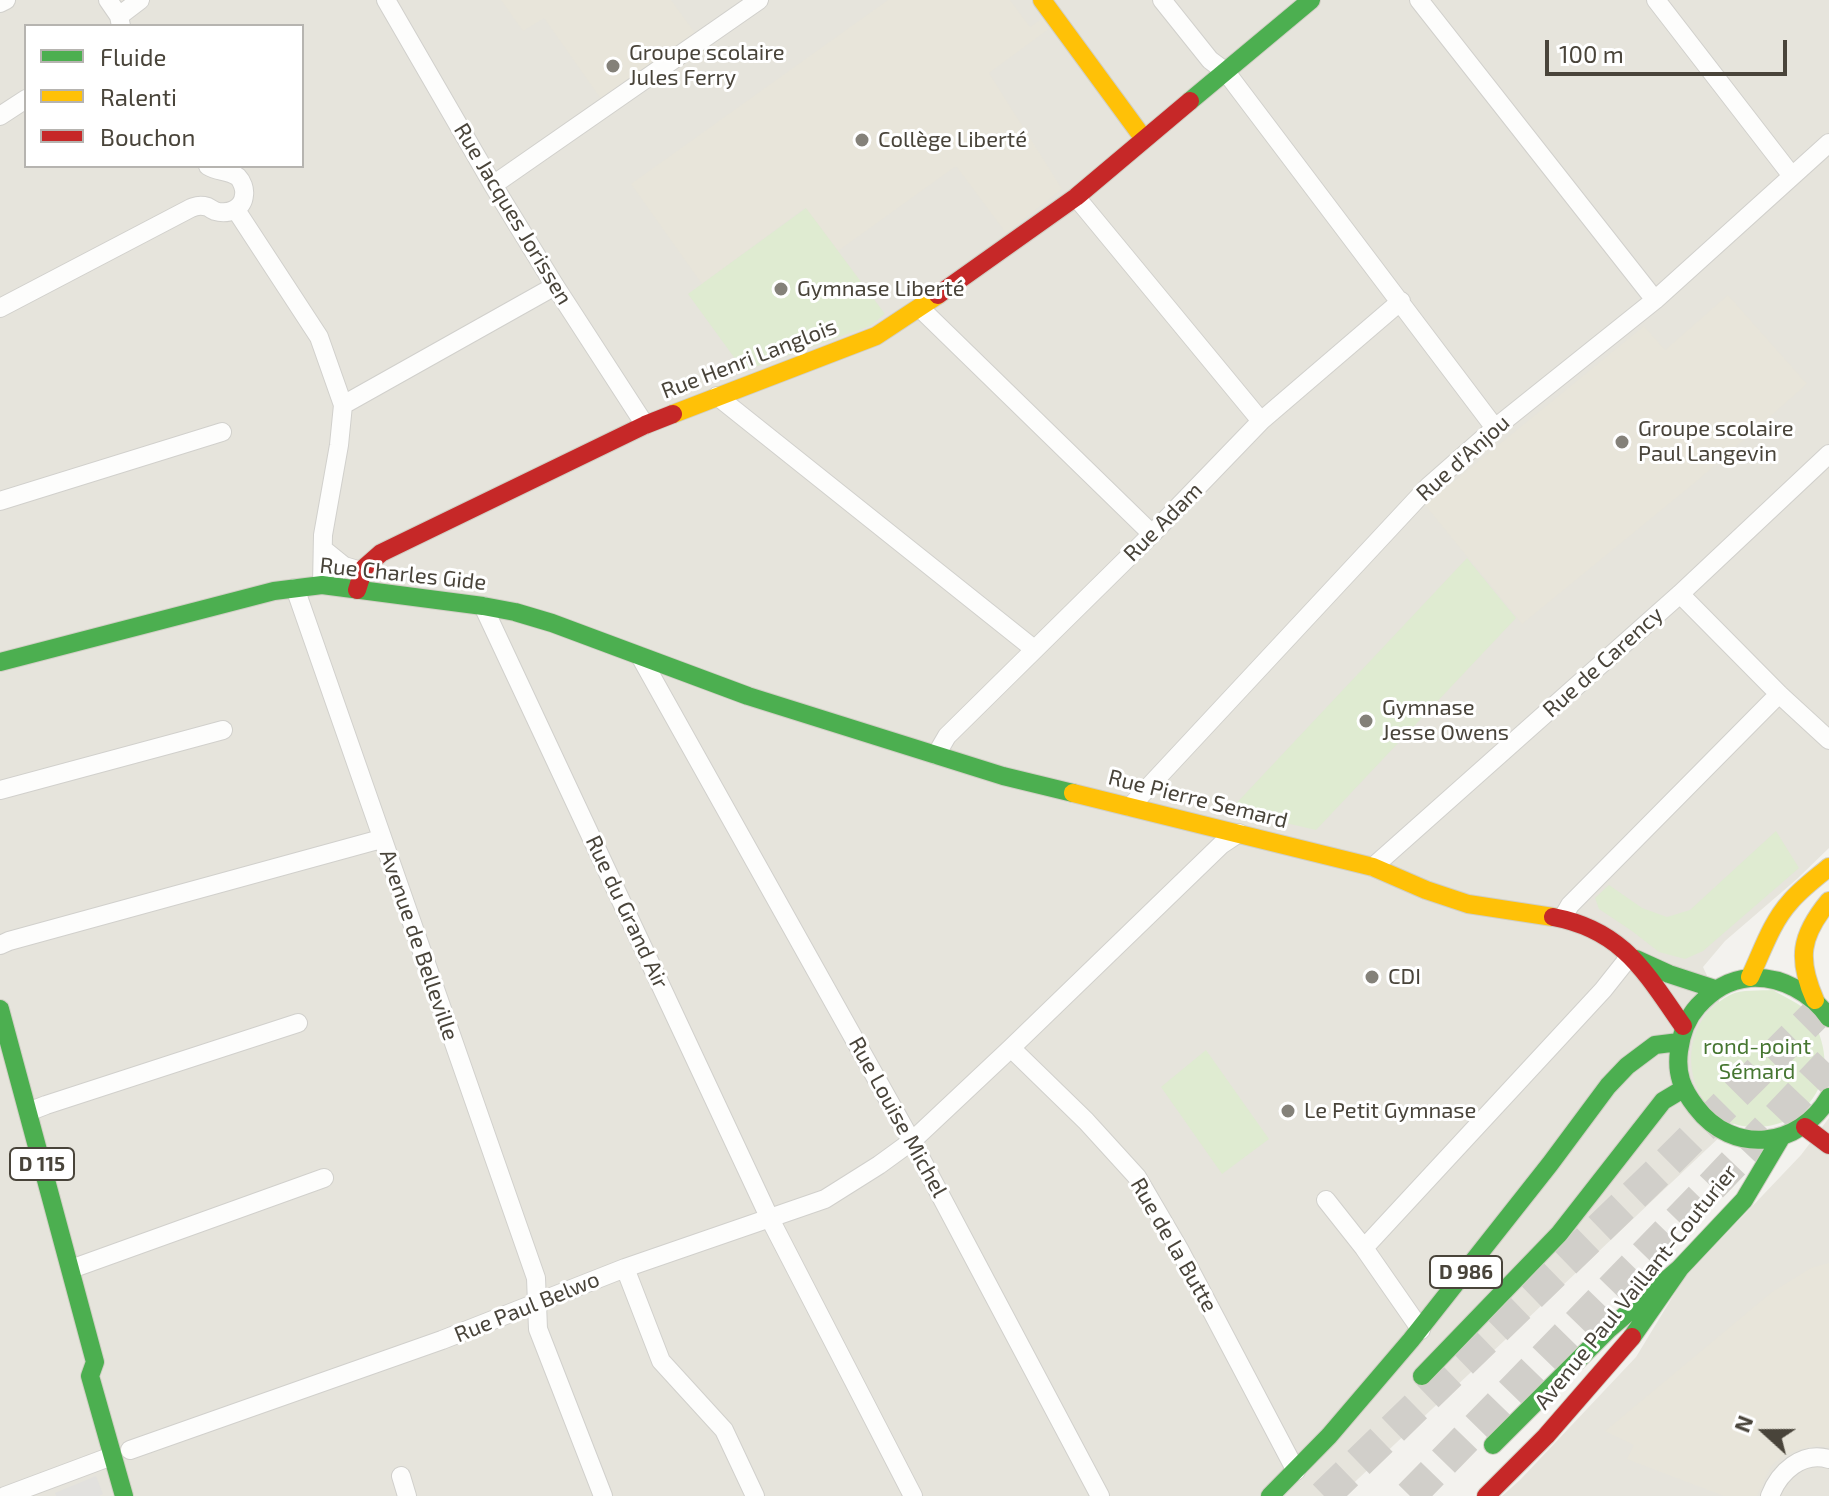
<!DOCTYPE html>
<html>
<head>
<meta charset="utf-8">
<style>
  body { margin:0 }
  #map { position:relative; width:1829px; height:1496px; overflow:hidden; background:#f3f2ee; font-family:"Exo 2",sans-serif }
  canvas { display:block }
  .legend { position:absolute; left:24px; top:24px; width:280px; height:144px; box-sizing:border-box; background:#fff; border:2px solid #b6b4b0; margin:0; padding:10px 14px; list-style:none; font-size:24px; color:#49443a }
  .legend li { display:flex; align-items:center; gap:16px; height:40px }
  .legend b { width:40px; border:2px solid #b6b4b0 }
  .north { position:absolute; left:1725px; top:1392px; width:80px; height:80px; -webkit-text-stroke:6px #fff; paint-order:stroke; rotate:291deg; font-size:22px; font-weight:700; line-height:32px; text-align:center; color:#49443a }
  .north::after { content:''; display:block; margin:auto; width:28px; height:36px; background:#49443a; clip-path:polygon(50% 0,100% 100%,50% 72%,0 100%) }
  .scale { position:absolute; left:1545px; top:40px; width:242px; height:36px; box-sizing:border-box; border:4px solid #49443a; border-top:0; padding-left:10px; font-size:24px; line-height:28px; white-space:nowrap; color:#49443a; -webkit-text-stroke:6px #fff; paint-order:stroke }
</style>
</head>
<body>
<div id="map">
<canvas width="1829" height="1496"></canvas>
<ul class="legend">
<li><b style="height:10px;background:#4caf50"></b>Fluide</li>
<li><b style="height:10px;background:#ffc107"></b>Ralenti</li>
<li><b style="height:10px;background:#c62828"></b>Bouchon</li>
</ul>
<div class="north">N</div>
<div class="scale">100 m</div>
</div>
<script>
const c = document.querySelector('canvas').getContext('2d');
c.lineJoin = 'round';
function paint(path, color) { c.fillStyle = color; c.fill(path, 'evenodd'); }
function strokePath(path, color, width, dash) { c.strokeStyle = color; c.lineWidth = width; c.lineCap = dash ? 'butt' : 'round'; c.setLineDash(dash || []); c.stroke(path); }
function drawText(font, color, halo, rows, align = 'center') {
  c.font = font + ' "Exo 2",sans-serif'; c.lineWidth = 6; c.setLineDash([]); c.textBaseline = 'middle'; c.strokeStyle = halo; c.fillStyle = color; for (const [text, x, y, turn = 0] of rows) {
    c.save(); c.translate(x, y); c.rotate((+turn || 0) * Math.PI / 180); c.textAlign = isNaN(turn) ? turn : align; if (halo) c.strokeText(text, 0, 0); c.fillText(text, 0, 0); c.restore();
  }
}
paint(new Path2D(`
  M0 0H1829V848L1797 879 1725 941 1703 967 1763 1096 1340 1496H0ZM26 26H302V166H26Z
  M1829 1118V1496H1502L1520 1480 1636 1357 1684 1278 1801 1155Z`), '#e6e4dc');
paint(new Path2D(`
  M501 0H671L695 33 601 99 544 18 523 31Z
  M888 0H1010L1030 27 1043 18 1050 28 989 73 1062 189 1006 233 956 166 838 251 805 208 702 284 631 184Z
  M1728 295 1807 384 1698 480 1522 624 1425 505 1644 326 1665 350Z
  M1829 1263V1447L1815 1446 1800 1449 1784 1455 1771 1466 1757 1496H1724L1627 1459 1634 1445 1605 1431 1772 1292 1811 1268Z`), '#e8e5da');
paint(new Path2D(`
  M806 208 885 314 870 326 744 371 688 294Z
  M1467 558 1516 618 1316 830 1230 810Z
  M1776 831 1799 868 1703 951 1685 959 1659 952 1632 931 1599 909 1595 898 1609 885 1642 908 1667 917 1690 910Z
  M1773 990C1784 997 1801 1004 1809 1013 1812 1016 1813 1020 1815 1024 1829 1054 1829 1082 1805 1108 1796 1117 1786 1122 1773 1125 1691 1144 1660 1031 1730 995 1741 989 1761 991 1773 990Z
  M1206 1050 1269 1139 1222 1174 1161 1087Z`), '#dfebd1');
paint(new Path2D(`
  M96 1476 103 1494 99 1496H56L55 1493Z`), '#e2e1de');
strokePath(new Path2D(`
  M1324 1496 1660 1170 1829 1001
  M1410 1496 1710 1188 1829 1063`), '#d1cfca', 32, [32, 16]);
const street = new Path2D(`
  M108 0 119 16 121 26
  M386 0 493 185 555 286 645 425
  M1162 0 1210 60 1226 72 1495 428
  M1419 0 1655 300
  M1656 0 1792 176
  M0 3 6 0
  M119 16 140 0
  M0 116 26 99
  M493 185 759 0
  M1076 197 1261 421
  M236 210 319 337 343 405 339 445 323 535 322 585
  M0 308 191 208C197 206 197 205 204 206 211 207 208 208 215 211 228 215 243 209 244 195 245 189 242 181 238 177 229 170 217 172 208 166
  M920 308 1152 534
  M717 396 1034 649
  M343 405 555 286
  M0 501 222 432
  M323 549 344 566 361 571
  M295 588 536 1278 538 1329 603 1496
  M1680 594 1779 694 1829 740
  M483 606 770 1219 913 1496
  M640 656 918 1153 1100 1496
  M936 755 947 736 1152 534 1261 421 1401 301
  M0 790 223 730
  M1130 807 1429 486 1495 428 1655 300 1829 143
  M1373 867 1680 594 1829 454
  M1563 917 1570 905 1779 694
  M0 945 9 941 381 839
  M1011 1048 1086 1121 1137 1177 1179 1249 1296 1471
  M28 1112 46 1105 298 1023
  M1326 1200 1364 1248 1421 1330
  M1364 1248 1603 990 1630 956
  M625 1268 661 1361 724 1430 755 1496
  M71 1269 324 1178
  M130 1450 442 1340 625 1268 825 1199 879 1165 912 1141 1011 1048 1221 845 1239 833
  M401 1476 407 1496
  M5 1496 112 1456
  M1770 1496C1779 1472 1802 1451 1829 1459`);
const fast = new Path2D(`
  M1190 101 1311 0
  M0 662 274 591 322 585 483 606 515 612 552 623 748 696 1003 776 1073 793
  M1636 959 1669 974 1715 989
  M0 1009 95 1362 90 1376 124 1496
  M1829 1018C1812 993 1781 976 1750 978 1728 980 1713 990 1698 1006 1687 1018 1681 1035 1679 1051 1676 1074 1682 1089 1696 1107 1733 1156 1799 1148 1829 1097
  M1632 1337 1680 1268 1744 1200 1782 1136
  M1422 1376 1559 1234 1663 1101 1683 1089
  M1493 1445 1609 1329 1680 1268
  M1270 1496 1329 1436 1411 1340 1550 1164 1608 1086 1627 1066 1655 1045 1679 1042`);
const slow = new Path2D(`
  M1042 0 1144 139
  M673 414 876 336 938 295
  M1073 793 1373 867 1426 890 1468 904 1553 917
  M1750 977C1762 952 1771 923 1790 902 1801 889 1816 878 1829 867
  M1815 1000C1797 959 1800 936 1829 901`);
const jam = new Path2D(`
  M938 295 1076 197 1190 101
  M357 590 364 568 381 553 645 425 673 414
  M1553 917C1623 930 1645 972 1683 1026
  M1805 1127 1829 1145
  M1486 1496 1546 1436 1632 1337`);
strokePath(street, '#d1d0cc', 20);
strokePath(fast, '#d1cfc5', 20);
strokePath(slow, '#d1cfc5', 20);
strokePath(jam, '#d1cfc5', 20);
strokePath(street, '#fdfdfc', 18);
strokePath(fast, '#4caf50', 18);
strokePath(slow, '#ffc107', 18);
strokePath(jam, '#c62828', 18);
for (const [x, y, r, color] of [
  [613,66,8,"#848179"],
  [862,140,8,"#848179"],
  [781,289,8,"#848179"],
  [1622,442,8,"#848179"],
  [1366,721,8,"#848179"],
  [1372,977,8,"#848179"],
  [1288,1111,8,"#848179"]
]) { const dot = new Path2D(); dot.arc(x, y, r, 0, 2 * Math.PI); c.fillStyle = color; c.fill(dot); strokePath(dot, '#fff', 3); }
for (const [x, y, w] of [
  [42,1164,64],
  [1466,1272,72]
]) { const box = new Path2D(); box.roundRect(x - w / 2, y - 16, w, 32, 6); c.fillStyle = '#fff'; c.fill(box); strokePath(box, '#49443a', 2); }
drawText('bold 20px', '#49443a', null, [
  ["D 115",42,1164],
  ["D 986",1466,1272]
]);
drawText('22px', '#49443a', '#fff', [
  ["Groupe scolaire",629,53],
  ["Jules Ferry",629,78],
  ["Collège Liberté",878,140],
  ["Gymnase Liberté",797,289],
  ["Groupe scolaire",1638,429],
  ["Paul Langevin",1638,454],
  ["Gymnase",1382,708],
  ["Jesse Owens",1382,733],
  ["CDI",1388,977],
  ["Le Petit Gymnase",1304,1111]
], 'left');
drawText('22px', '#49443a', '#fff', [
  ["Rue Jacques Jorissen",513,214,59],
  ["Rue Henri Langlois",749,359,-21],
  ["Rue d'Anjou",1463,458,-42],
  ["Rue Adam",1163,522,-45],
  ["Rue Charles Gide",403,574,6],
  ["Rue de Carency",1603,662,-42],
  ["Rue Pierre Semard",1198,799,14],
  ["Rue du Grand Air",627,912,65],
  ["Avenue de Belleville",419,945,71],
  ["Rue Louise Michel",898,1117,61],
  ["Rue de la Butte",1174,1245,60],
  ["Avenue Paul Vaillant-Couturier",1636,1287,-51],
  ["Rue Paul Belwo",527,1307,-22]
]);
drawText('22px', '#467631', '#fff', [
  ["rond-point",1757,1047],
  ["Sémard",1757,1072]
]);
</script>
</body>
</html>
